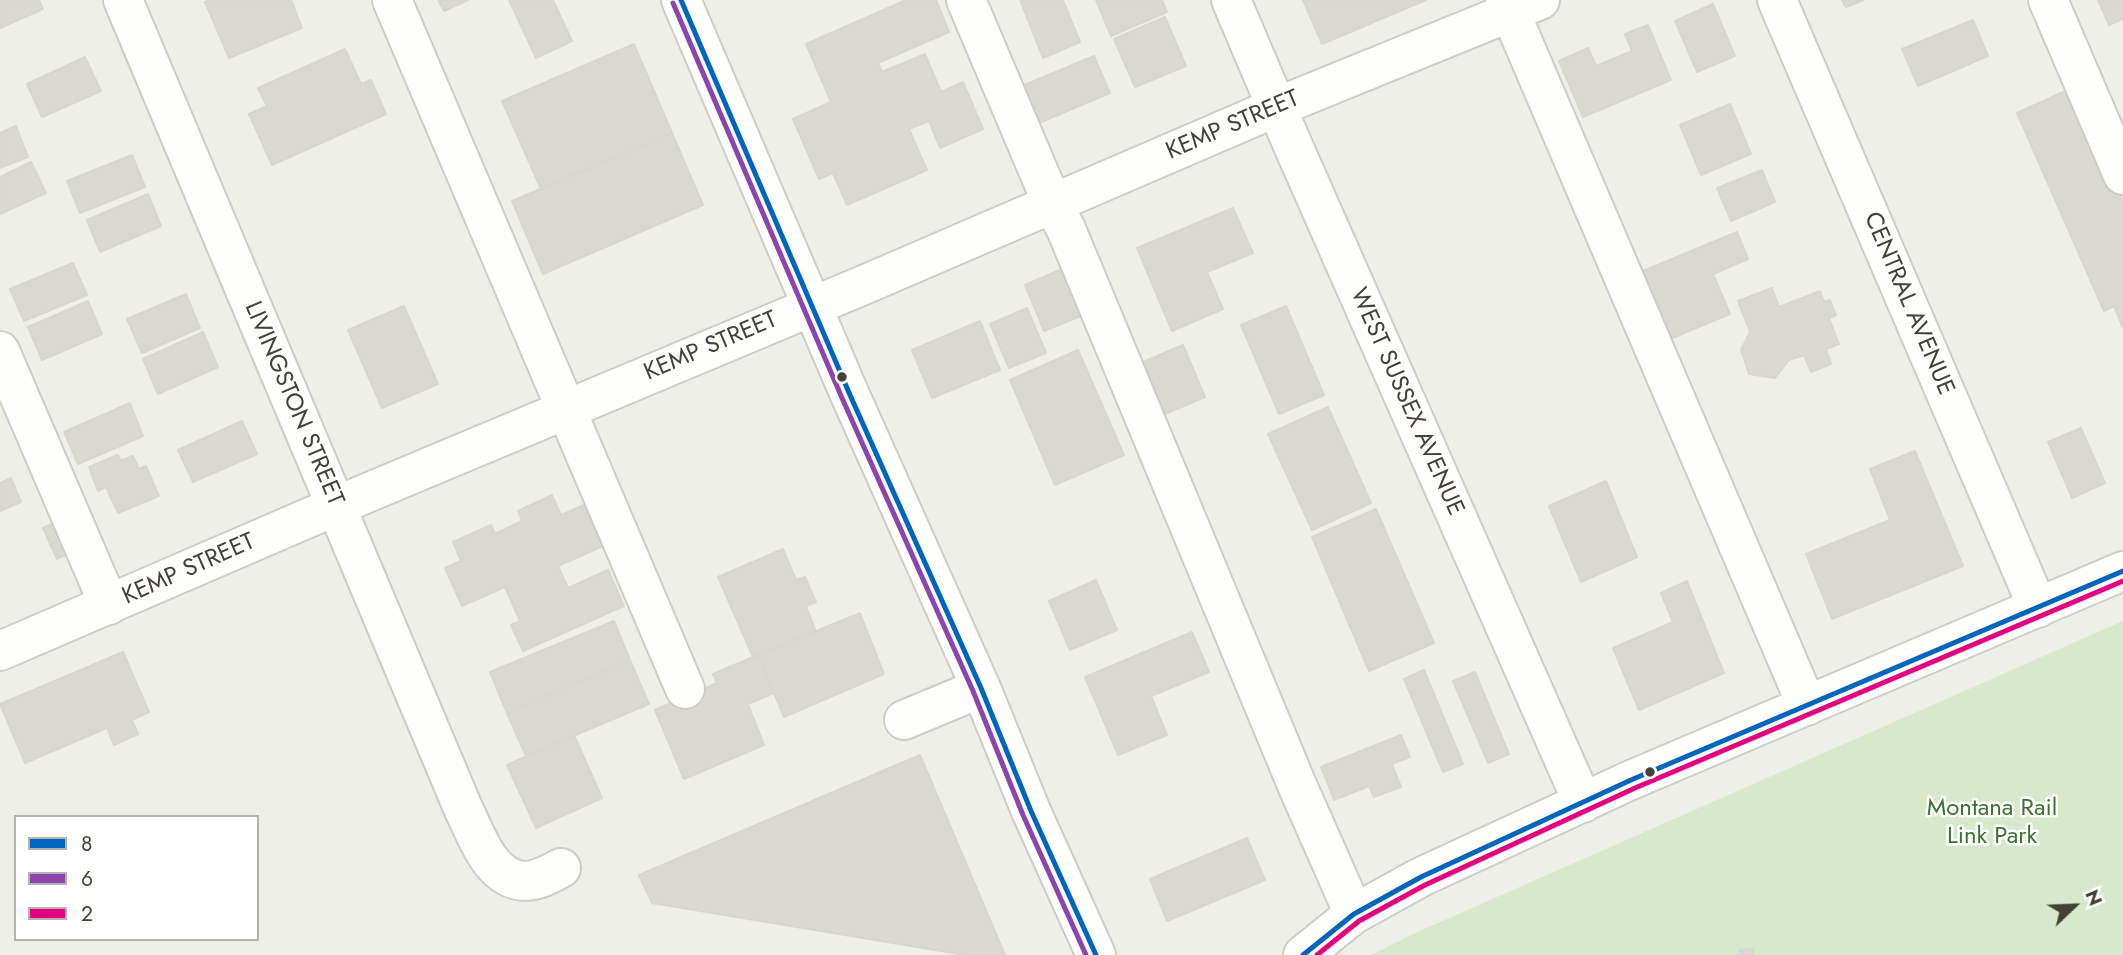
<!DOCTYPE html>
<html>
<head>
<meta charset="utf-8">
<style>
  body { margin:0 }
  #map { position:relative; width:2123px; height:955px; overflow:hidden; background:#efefe9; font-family:Jost,sans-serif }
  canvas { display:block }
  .legend { position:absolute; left:14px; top:815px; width:245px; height:126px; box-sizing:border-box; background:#fff; border:2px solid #b4b3af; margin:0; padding:9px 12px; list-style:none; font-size:21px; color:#444136 }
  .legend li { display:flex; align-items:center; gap:14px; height:35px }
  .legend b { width:35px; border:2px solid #b4b3af }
  .north { position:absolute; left:2039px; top:871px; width:70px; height:70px; -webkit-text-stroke:5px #fff; paint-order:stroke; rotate:67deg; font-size:19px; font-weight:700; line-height:28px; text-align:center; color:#444136 }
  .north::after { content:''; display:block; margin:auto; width:24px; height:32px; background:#444136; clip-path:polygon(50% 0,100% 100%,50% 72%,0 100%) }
</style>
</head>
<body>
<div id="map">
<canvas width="2123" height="955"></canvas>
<ul class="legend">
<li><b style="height:9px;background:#0065bd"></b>8</li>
<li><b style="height:9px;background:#8e44ad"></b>6</li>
<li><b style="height:9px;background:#e5007d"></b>2</li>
</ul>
<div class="north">N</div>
</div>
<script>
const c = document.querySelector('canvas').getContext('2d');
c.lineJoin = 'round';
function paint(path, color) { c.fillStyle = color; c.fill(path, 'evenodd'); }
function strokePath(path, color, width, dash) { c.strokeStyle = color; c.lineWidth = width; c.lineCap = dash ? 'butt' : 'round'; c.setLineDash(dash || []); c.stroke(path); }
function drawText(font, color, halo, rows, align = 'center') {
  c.font = font + ' Jost,sans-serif'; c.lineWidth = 5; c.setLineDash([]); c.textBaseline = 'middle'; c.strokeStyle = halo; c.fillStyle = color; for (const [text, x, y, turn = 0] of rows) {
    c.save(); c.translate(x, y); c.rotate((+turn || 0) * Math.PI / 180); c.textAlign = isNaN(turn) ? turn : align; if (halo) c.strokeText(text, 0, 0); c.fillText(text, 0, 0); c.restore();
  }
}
paint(new Path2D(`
  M2123 621V955H1371L1413 934Z`), '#d7e8cb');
const building = new Path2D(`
  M0 0H39L43 9 0 28Z
  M210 0H291L302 28 229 58 205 2Z
  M438 0H468L444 11Z
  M509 0H553L572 41 536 58Z
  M906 0H936L949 32 878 63 882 72 925 54 941 92 963 82 983 129 940 148 929 121 909 129 927 170 847 205 833 173 819 179 793 119 831 102 806 44Z
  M1020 0H1063L1080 42 1043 58Z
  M1096 0H1162L1167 12 1111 36Z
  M1303 0H1426L1322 44Z
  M1842 0H1864L1846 7Z
  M2098 0H2123V19L2109 25Z
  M1713 4 1735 56 1697 72 1675 21Z
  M1165 17 1186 66 1135 87 1114 39Z
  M1973 20 1988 56 1918 86 1902 49Z
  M1648 25 1671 80 1583 117 1559 61 1588 48 1596 66 1632 51 1625 34Z
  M634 44 672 133 541 189 502 101Z
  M345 49 361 84 371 80 386 114 272 165 249 114 267 106 258 88Z
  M1094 56 1110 93 1039 123 1024 85Z
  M85 57 101 91 42 117 27 84Z
  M2072 88 2123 203V328L2114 306 2104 311 2017 113Z
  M1730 104 1751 154 1701 175 1680 125Z
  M16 126 28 157 0 168V133Z
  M672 133 703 205 543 274 512 201Z
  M132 155 145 187 80 213 67 181Z
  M31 162 46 193 0 214V177Z
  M1762 170 1775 202 1731 221 1717 188Z
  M148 194 161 226 100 252 87 220Z
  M1233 208 1253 253 1207 272 1223 309 1172 331 1137 248Z
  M1737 232 1748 259 1713 274 1730 314 1672 338 1643 271Z
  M73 263 87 295 24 321 10 289Z
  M1064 268 1083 315 1044 331 1025 285Z
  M1772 288 1779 307 1820 291 1824 302 1830 300 1836 315 1829 318 1839 344 1826 349 1831 364 1811 372 1804 355 1789 360 1775 378 1749 374 1741 350 1750 332 1738 301Z
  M186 294 200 328 142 353 127 319Z
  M88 301 102 334 42 360 28 327Z
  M404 306 438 384 382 408 348 330Z
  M1286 306 1324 395 1279 414 1241 325Z
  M1027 308 1046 353 1009 368 990 324Z
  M980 321 1000 370 932 398 912 350Z
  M203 332 218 367 158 394 143 359Z
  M1183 345 1205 397 1165 414 1143 362Z
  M1078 350 1124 455 1055 485 1010 380Z
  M130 403 143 436 78 464 64 432Z
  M1328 407 1371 503 1312 530 1268 434Z
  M242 421 257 454 193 482 178 450Z
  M2081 428 2105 483 2072 498 2048 442Z
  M1915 451 1963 566 1832 619 1806 554 1890 520 1870 469Z
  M118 455 121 461 133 456 139 469 146 466 159 496 118 513 106 487 98 491 89 467Z
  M11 478 21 502 0 511V483Z
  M1606 481 1637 557 1581 582 1549 506Z
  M552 495 561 515 584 505 603 546 558 566 568 588 608 570 624 606 523 651 511 625 520 621 505 587 462 606 445 568 461 561 453 542 491 525 495 534 522 521 518 511Z
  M1376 509 1434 643 1369 671 1312 537Z
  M58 521 71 552 57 559 43 528Z
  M783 549 796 580 805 577 816 602 806 606 816 632 753 657 718 577Z
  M1096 580 1117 630 1070 650 1049 601Z
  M1687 581 1724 673 1639 710 1613 648 1673 622 1661 593Z
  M860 613 884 674 784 717 758 655Z
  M614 621 630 660 507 713 490 672Z
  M1192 632 1209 672 1151 696 1167 735 1118 755 1085 677Z
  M123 652 149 712 132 720 138 734 114 745 107 728 25 763 0 704Z
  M758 655 774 693 748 704 764 745 684 779 655 710 717 683 713 674Z
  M630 660 649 704 526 756 507 713Z
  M1424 670 1463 764 1443 772 1404 679Z
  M1475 672 1509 754 1488 763 1453 681Z
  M574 735 602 798 536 828 507 765Z
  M1401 735 1410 757 1392 764 1401 787 1374 797 1369 786 1334 800 1321 767Z
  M920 755 1005 955H965L652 903 639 875Z
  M1247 838 1265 880 1167 921 1150 879Z
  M1753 949V955H1741L1740 950Z`);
paint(building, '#d9d8d1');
strokePath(building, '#d7d6cf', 2);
const minor = new Path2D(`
  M123 0 463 808C476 834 490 880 525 881 538 881 550 874 561 868
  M392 0 685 689
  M681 0 850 395 981 688 1031 811 1096 955
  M966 0 1052 203 1066 229 1297 785 1354 914
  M1231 0 1291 141 1583 803
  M1505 0 1807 706
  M1777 0 2038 608
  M2048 0 2123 175
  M0 351 109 605
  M0 651 336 506 866 284 1277 107 1540 0
  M904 720 981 688
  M1303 955 1354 914 1421 877 1631 780 2123 571`);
strokePath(minor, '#cdcdc7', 42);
strokePath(minor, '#fdfdfc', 38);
strokePath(new Path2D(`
  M681 0 850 395 981 688 1031 811 1096 955
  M1303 955 1354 914 1421 877 1631 780 2123 571`), '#0065bd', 5);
strokePath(new Path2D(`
  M673 3 842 398 973 691 1023 815 1086 955`), '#8e44ad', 5);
strokePath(new Path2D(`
  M1317 955 1359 921 1425 885 1635 788 2123 581`), '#e5007d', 5);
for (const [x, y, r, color] of [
  [842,377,6,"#444136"],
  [1650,772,6,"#444136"]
]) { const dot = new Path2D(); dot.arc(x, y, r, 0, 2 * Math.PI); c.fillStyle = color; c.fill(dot); strokePath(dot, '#fff', 2.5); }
drawText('24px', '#444136', '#fff', [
  ["KEMP STREET",1233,126,-23],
  ["CENTRAL AVENUE",1908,304,67],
  ["KEMP STREET",711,347,-23],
  ["WEST SUSSEX AVENUE",1406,402,66],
  ["LIVINGSTON STREET",293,404,67],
  ["KEMP STREET",189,570,-24]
]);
drawText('24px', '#3a722e', '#fff', [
  ["Montana Rail",1992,809],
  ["Link Park",1992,837]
]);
</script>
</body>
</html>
